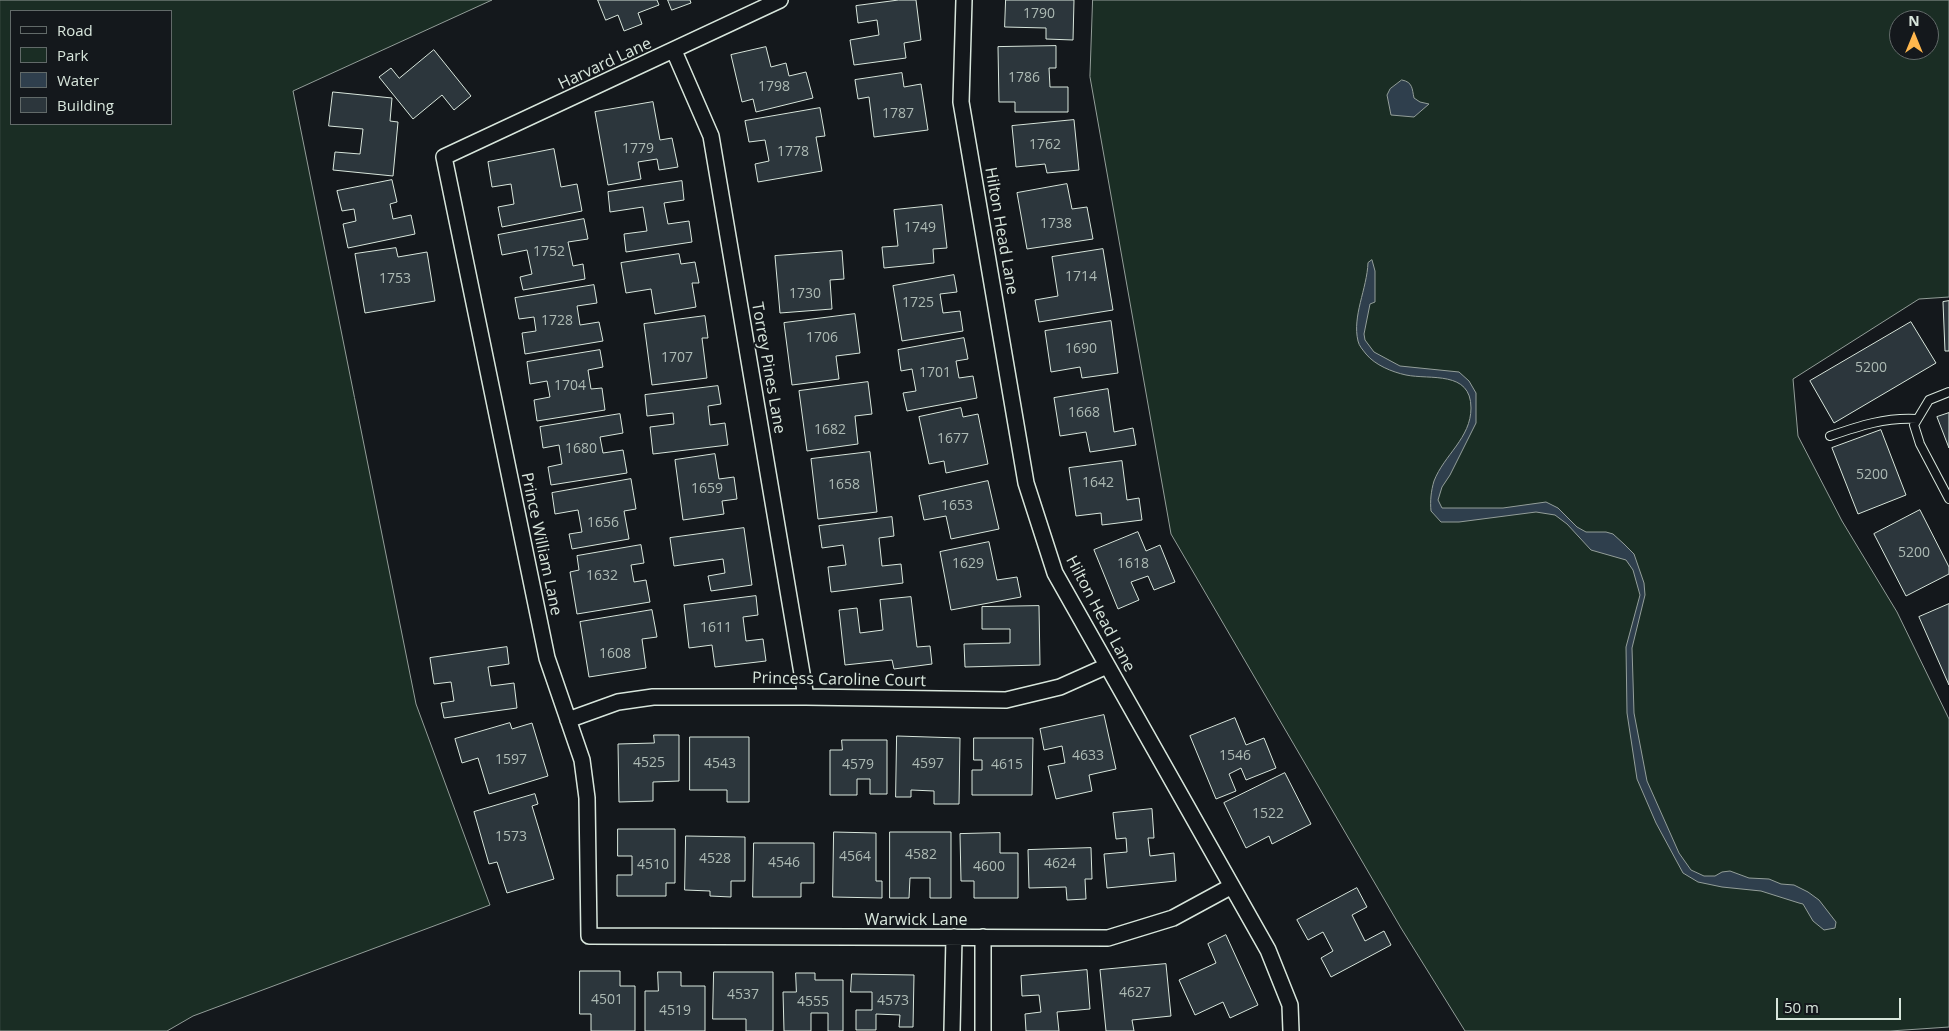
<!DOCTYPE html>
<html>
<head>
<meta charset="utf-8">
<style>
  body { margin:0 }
  #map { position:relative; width:1949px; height:1031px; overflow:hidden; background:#14181c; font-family:"Open Sans",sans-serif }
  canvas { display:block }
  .legend { position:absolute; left:10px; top:10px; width:162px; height:115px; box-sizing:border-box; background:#14181c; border:1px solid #626a69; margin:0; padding:6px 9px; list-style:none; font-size:15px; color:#d8e6dc }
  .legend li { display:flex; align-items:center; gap:10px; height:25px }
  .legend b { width:25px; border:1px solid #626a69 }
  .north { position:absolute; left:1889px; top:10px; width:50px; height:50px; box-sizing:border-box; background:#14181c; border:1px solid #626a69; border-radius:50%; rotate:0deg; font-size:14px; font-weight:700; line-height:20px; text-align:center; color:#d8e6dc }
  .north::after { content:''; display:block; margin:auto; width:18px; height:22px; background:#ffb74d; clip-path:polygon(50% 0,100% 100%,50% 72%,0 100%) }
  .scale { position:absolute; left:1776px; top:998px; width:125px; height:22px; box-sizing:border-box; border:2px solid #d8e6dc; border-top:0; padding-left:6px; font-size:15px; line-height:18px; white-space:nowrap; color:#d8e6dc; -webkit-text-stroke:4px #14181c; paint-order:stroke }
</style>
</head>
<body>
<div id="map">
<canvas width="1949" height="1031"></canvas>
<ul class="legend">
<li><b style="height:6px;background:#14181c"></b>Road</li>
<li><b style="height:14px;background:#1a2d24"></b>Park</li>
<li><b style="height:14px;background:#2f3f4d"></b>Water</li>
<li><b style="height:14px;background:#2c363c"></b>Building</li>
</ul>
<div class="north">N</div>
<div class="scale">50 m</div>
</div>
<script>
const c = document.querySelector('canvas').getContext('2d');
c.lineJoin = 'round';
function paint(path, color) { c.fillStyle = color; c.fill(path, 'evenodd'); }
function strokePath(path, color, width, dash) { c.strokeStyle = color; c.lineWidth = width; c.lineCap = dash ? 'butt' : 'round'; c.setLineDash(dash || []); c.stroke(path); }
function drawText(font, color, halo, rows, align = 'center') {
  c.font = font + ' "Open Sans",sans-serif'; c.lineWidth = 4; c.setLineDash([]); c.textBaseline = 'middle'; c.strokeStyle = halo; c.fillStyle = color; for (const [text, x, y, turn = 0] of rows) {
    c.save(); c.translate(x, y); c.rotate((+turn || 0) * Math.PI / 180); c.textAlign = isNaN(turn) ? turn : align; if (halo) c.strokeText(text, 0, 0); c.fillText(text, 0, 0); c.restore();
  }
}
const green = new Path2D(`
  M0 0H492L293 91 416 704 490 905 193 1016 167 1031H0ZM11 11H171V124H11Z
  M1093 0H1949V297L1919 299 1793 379 1798 436 1842 521 1897 612 1949 719V1027L1890 1031H1465L1401 928 1171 534 1090 77ZM1899 20H1929V50H1899Z`);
paint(green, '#1a2d24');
strokePath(green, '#939e99', 1);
const water = new Path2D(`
  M1402 80C1413 82 1412 89 1414 98L1420 102 1429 104 1414 117 1391 115 1387 95 1390 89Z
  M1372 260 1375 271V302L1370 304 1364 334 1365 340 1374 352 1400 366 1459 372 1469 381 1476 393V423L1450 475 1442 487 1438 500 1442 508H1503L1546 502 1558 508 1577 527 1586 532H1606L1613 534 1624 544 1634 554 1644 583 1645 595 1632 648 1634 713 1647 781 1679 853 1691 870 1704 876H1715L1722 872 1730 871 1749 878 1769 879 1781 884 1794 885 1808 892 1819 900 1836 922 1835 928 1824 930 1813 921 1803 904 1799 903 1761 891 1722 887 1698 882 1683 873 1656 823 1637 779 1627 713 1626 647 1640 595 1633 570 1626 560 1591 550 1567 524 1555 515 1536 512 1459 522H1441L1431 511C1430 501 1431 491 1434 481 1444 455 1471 438 1471 408 1471 370 1430 380 1406 375 1392 372 1375 365 1366 354 1363 350 1359 346 1358 341 1352 316 1367 289 1368 263Z`);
paint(water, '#2f3f4d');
strokePath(water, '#939e99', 1);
const building = new Path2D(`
  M598 0H657L659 5 638 13 642 24 624 31 618 15 606 20Z
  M668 0H690L691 3 672 10Z
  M899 0H916L921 40 904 43 906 58 854 65 850 40 879 35 877 20 858 23 856 6Z
  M1006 0H1074L1073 40 1046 39V28L1005 27Z
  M1056 46V68H1049L1050 87H1068V112H1015V102H999L998 47Z
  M766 47 771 67 786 63 789 76 806 72 813 98 756 112 753 99 742 102 731 55Z
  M434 50 471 96 454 110 442 95 413 119 379 77 391 68 399 78Z
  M902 73 904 87 921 84 928 130 874 137 869 97 858 99 855 80Z
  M333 92 392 98 390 121 398 122 393 176 333 170 335 152 360 154 363 129 329 126Z
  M653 102 660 140 672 138 678 167 659 170 657 159 638 162 641 179 608 185 595 112Z
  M820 108 825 136 816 137 822 171 758 182 755 164 769 161 765 140 749 142 745 121Z
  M1074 120 1079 170 1047 173 1045 164 1016 167 1012 126Z
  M554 149 561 187 577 184 582 211 502 227 498 207 514 204 511 184 492 187 488 162Z
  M392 180 397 202 390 204 393 219 411 215 415 234 348 248 343 224 356 221 354 209 342 211 337 191Z
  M682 181 684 200 664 203 668 224 689 221 692 242 626 252 624 234 647 231 643 207 610 212 608 192Z
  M1067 184 1072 209 1087 207 1093 239 1027 249 1017 193Z
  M942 205 947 248 933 249 934 263 884 268 882 247 898 246 894 210Z
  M584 219 588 239 568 242 573 266 583 264 585 279 523 290 520 277 532 274 527 250 502 255 498 235Z
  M396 248 398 257 427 252 435 301 365 313 355 254Z
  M1103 249 1113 310 1039 322 1035 300 1058 296 1052 257Z
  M842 251 844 279 830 280 832 309 780 313 775 256Z
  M679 254 681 264 695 262 699 283H692L696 307 655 314 651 289 626 293 621 263Z
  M954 275 957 292 940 294 943 313 960 311 963 331 902 341 893 286Z
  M594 285 597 303 577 306 580 325 599 322 603 341 525 354 522 333 536 331 534 317 519 319 515 298Z
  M1949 301V351H1945L1943 302Z
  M855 314 860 353 836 356 839 379 792 385 784 323Z
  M705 316 708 338H702L707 378 652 385 644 324Z
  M1111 321 1118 373 1082 378 1080 367 1051 372 1045 331Z
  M1911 322 1936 363 1834 423 1810 381Z
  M964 338 968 359 956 361 959 378 973 376 977 398 907 411 903 393 916 391 912 369 901 371 898 350Z
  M600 350 603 367 588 370 591 389 602 388 605 410 537 421 534 400 550 397 547 381 530 384 527 362Z
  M868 382 872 414 855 416 858 444 807 451 799 391Z
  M718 386 721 404 708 406 710 425 725 423 728 445 653 454 650 427 674 424 673 413 647 416 645 395Z
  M1108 389 1114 432 1133 428 1136 445 1090 452 1086 432 1060 436 1054 398Z
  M961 408 963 417 978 414 988 464 946 473 944 461 929 464 919 417Z
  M1949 413V448L1937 417Z
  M620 414 623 433 600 437 603 453 623 450 627 473 551 485 548 467 562 464 559 445 543 448 540 427Z
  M1881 430 1906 495 1858 514 1832 448Z
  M870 452 877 512 818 519 811 459Z
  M715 454 719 479 734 477 737 499 722 501 724 514 683 520 675 460Z
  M1122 461 1127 500 1139 498 1142 520 1102 525 1101 513 1076 516 1069 468Z
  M631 479 636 509 624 511 629 539 572 549 569 534 582 532 578 510 555 514 552 493Z
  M988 481 999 529 951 539 946 516 924 520 919 496Z
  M1920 510 1949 567V574L1906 596 1874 534Z
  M892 517 894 536 879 538 882 566 901 564 903 583 831 592 828 567 846 565 843 545 822 548 819 526Z
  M744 528 752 585 711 591 708 576 725 573 723 559 674 566 670 538Z
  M1138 532 1146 551 1160 545 1175 582 1154 590 1148 576 1131 582 1139 600 1118 609 1094 550Z
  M989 542 997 580 1017 577 1021 597 951 610 940 552Z
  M641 545 644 563 631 565 634 582 646 580 650 602 577 614 570 572 579 570 577 556Z
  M756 596 758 615 743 617 746 641 763 639 766 661 715 667 712 645 689 648 684 605Z
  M911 597 917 647 930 646 932 664 894 669 892 660 845 665 839 610 857 608 860 633 883 630 880 600Z
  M1949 604V685L1919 617Z
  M1039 606 1040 665 965 667 964 644 1010 643V629H982V607Z
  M652 610 657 637 642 639 646 668 589 677 580 622Z
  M507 647 509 664 488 667 491 686 514 683 517 708 444 718 441 703 454 701 451 682 434 684 430 658Z
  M1104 715 1116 769 1089 775 1092 791 1056 799 1048 766 1065 763 1062 746 1044 750 1040 729Z
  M1235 718 1246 745 1264 738 1276 768 1246 780 1241 768 1229 774 1236 791 1216 799 1190 736Z
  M510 723 512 729 532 723 548 776 489 794 478 758 462 763 455 739Z
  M654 735H679V781L653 782V801L619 802 618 744 654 743Z
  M897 736 960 738 959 804H934V791L911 790V797H896Z
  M690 737H749V802H727V790H690Z
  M974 738H1033L1032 795H972V770H982V760H974Z
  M842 740H887V794H870V779H857V795H830V750H842Z
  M1285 773 1311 824 1272 844 1269 836 1246 848 1224 803Z
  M535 794 538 804 532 806 554 879 507 893 497 862 489 864 474 812Z
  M1152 809 1154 838H1148L1150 856 1174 853 1176 881 1107 888 1104 854 1127 852 1126 838 1116 839 1113 813Z
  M618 829H675V883H666V896H617V875H632V856H618Z
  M834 832 876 833V881H882V898L833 897Z
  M890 832H951V898H930V878H910L909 898H890Z
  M1000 833V853H1018V898H974V881H961L960 834Z
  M686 836 745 837V881H731V897L710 896V891L685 890Z
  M754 843H814V883H801V897H753Z
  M1091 848 1092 879H1085L1086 899 1067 900 1066 887 1029 888 1028 850Z
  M1357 888 1367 907 1352 915 1365 941 1384 931 1391 945 1331 977 1321 958 1333 951 1323 932 1308 940 1297 920Z
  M1226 935 1258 1005 1230 1018 1223 1002 1195 1015 1179 980 1216 963 1208 944Z
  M1166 964 1171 1016 1132 1020 1134 1031H1106L1100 970Z
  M1087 970 1090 1009 1057 1012 1059 1031H1026L1025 1014 1041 1012 1039 995 1022 996 1021 976Z
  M580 971H620V986H635V1031H591V1014H580Z
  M658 972H681V986H705V1031H645V991H658Z
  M714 972H773V1031H746V1019H713Z
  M796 973H815V980H843V1031H828V1013H811V1031H784L783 992H796Z
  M852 974 914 975 913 1027H899L900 1015 876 1014V1030H856V1010H872V992H851Z`);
paint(building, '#2c363c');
strokePath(building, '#d8e6dc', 1);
const service = new Path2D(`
  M1949 392 1929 400 1914 425 1920 444 1949 499
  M1830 436C1859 426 1886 417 1917 419`);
const minor = new Path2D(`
  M780 0 444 157 547 658 582 760 587 798 589 936 1108 938 1173 918 1232 886
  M964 0 961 102 1026 483 1055 573 1268 950 1290 1005 1291 1031
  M674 51 711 136 806 697
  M568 720 618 702 653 697H806L1006 700 1060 687 1107 666
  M983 937V1031
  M952 1031 954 937`);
strokePath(service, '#d8e6dc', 10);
strokePath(minor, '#d8e6dc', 18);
strokePath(service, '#14181c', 8);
strokePath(minor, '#14181c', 15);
drawText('14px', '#adbab4', null, [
  ["1790",1039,14],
  ["1786",1024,78],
  ["1798",774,87],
  ["1787",898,114],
  ["1762",1045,145],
  ["1779",638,149],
  ["1778",793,152],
  ["1738",1056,224],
  ["1749",920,228],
  ["1752",549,252],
  ["1714",1081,277],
  ["1753",395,279],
  ["1730",805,294],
  ["1725",918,303],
  ["1728",557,321],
  ["1706",822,338],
  ["1690",1081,349],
  ["1707",677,358],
  ["5200",1871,368],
  ["1701",935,373],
  ["1704",570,386],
  ["1668",1084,413],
  ["1682",830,430],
  ["1677",953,439],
  ["1680",581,449],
  ["5200",1872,475],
  ["1642",1098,483],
  ["1658",844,485],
  ["1659",707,489],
  ["1653",957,506],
  ["1656",603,523],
  ["5200",1914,553],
  ["1629",968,564],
  ["1618",1133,564],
  ["1632",602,576],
  ["1611",716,628],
  ["1608",615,654],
  ["4633",1088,756],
  ["1546",1235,756],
  ["1597",511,760],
  ["4525",649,763],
  ["4543",720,764],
  ["4597",928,764],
  ["4579",858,765],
  ["4615",1007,765],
  ["1522",1268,814],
  ["1573",511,837],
  ["4582",921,855],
  ["4564",855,857],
  ["4528",715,859],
  ["4546",784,863],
  ["4624",1060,864],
  ["4510",653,865],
  ["4600",989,867],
  ["4627",1135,993],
  ["4537",743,995],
  ["4501",607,1000],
  ["4573",893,1001],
  ["4555",813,1002],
  ["4519",675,1011]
]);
drawText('16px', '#d8e6dc', '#14181c', [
  ["Harvard Lane",605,64,-25],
  ["Hilton Head Lane",1001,231,80],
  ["Torrey Pines Lane",768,368,80],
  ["Prince William Lane",541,544,78],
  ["Hilton Head Lane",1100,614,62],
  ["Princess Caroline Court",839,680,1],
  ["Warwick Lane",916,920]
]);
</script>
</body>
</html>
